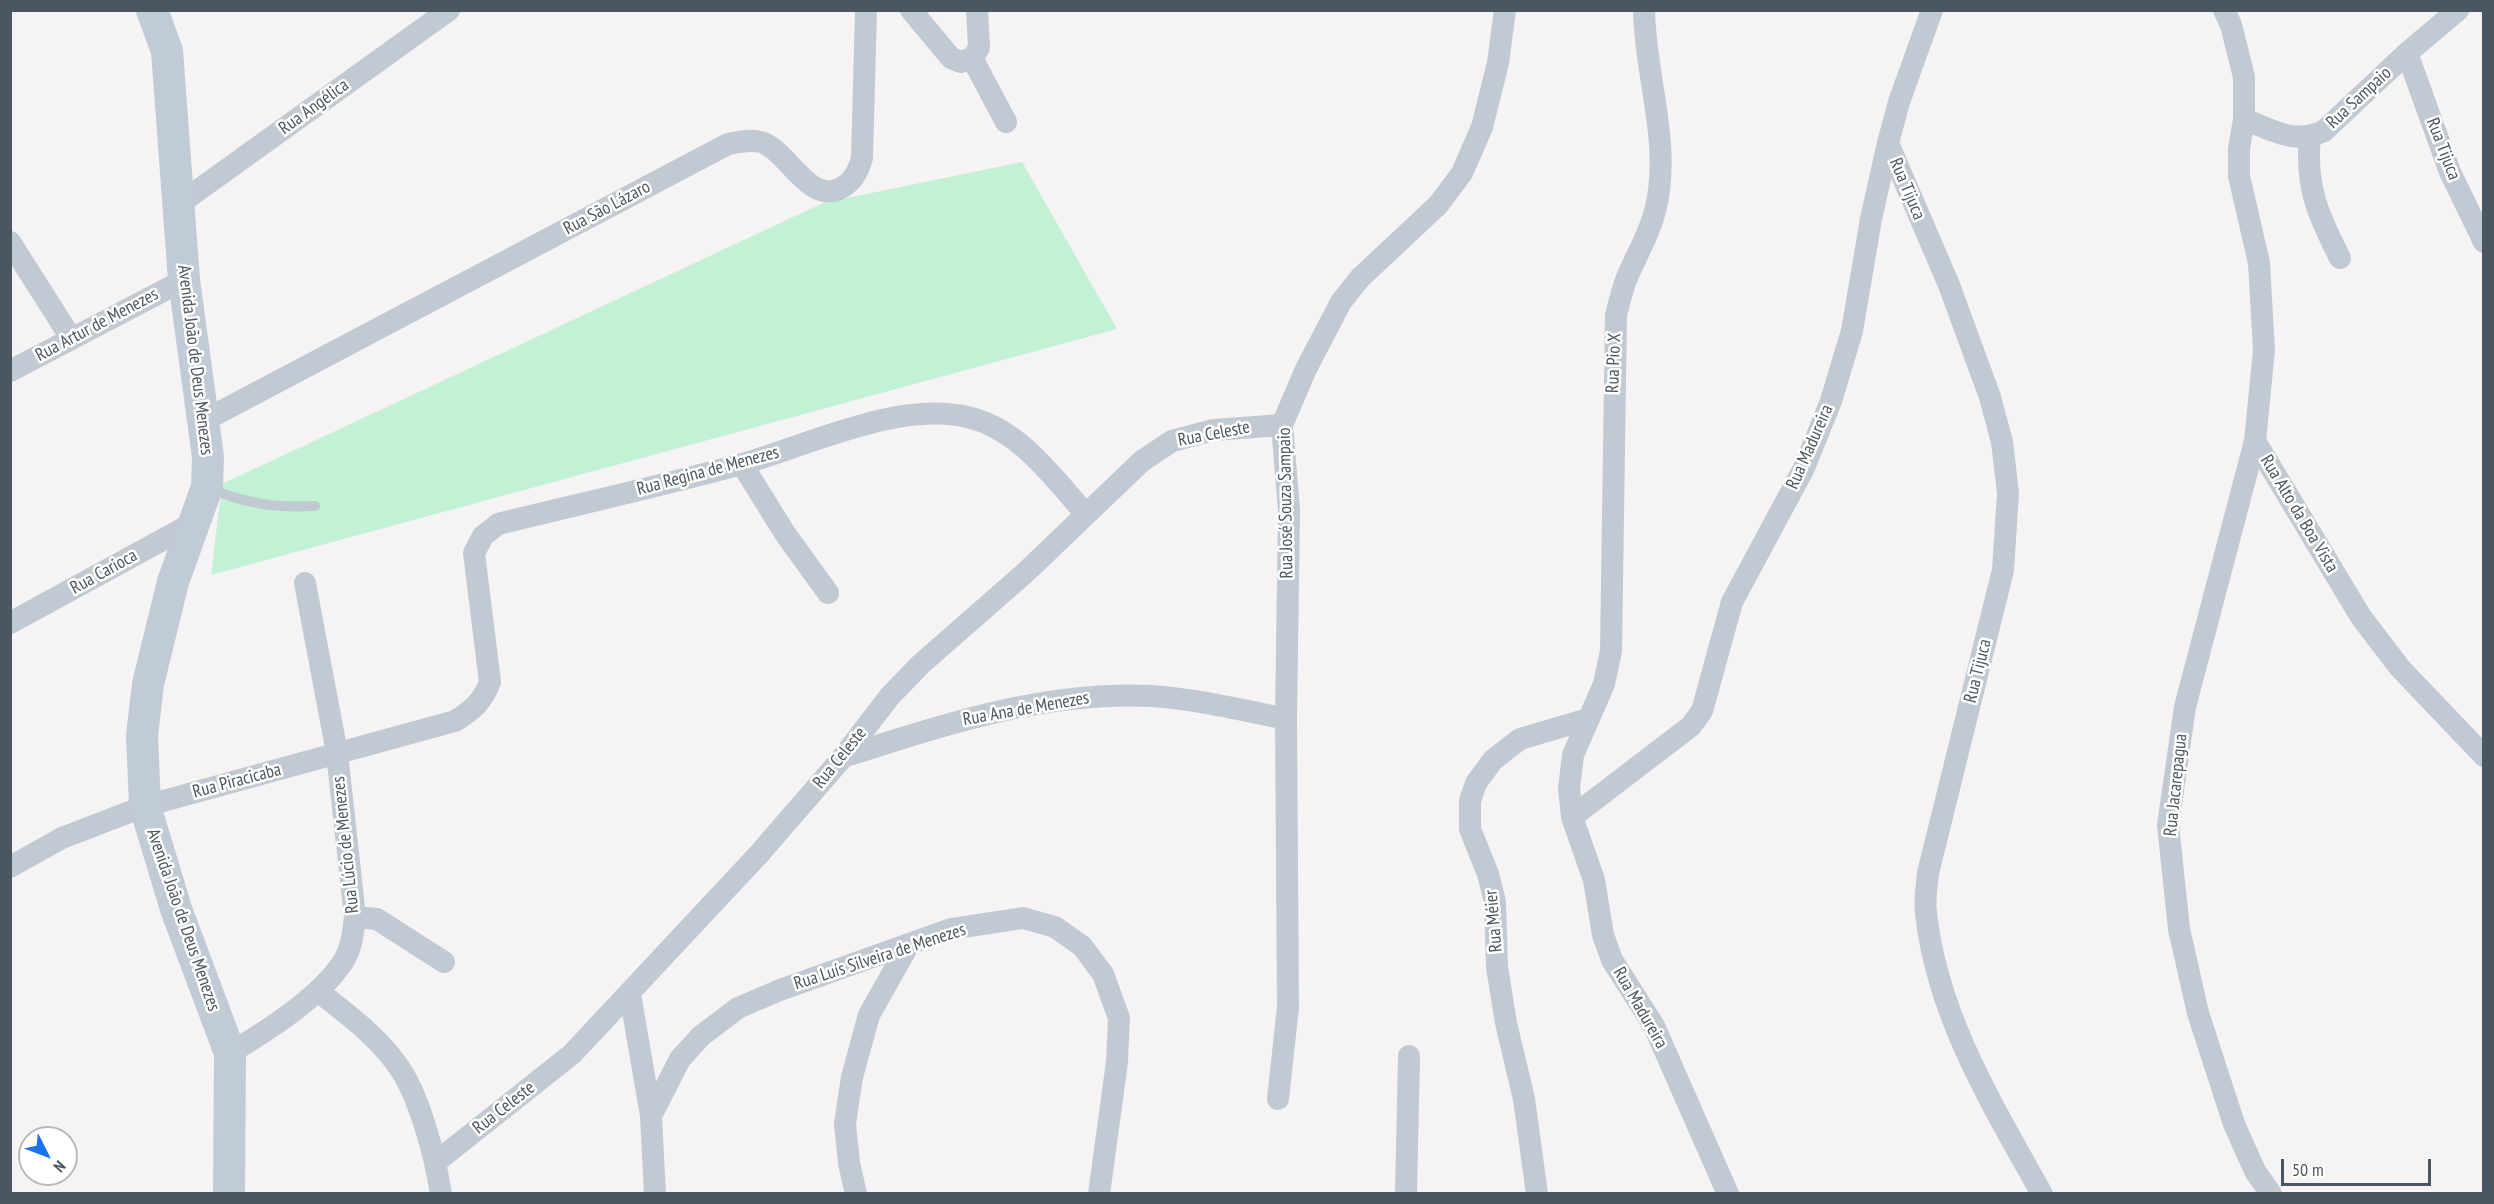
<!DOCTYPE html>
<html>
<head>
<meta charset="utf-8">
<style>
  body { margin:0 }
  #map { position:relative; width:2494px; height:1204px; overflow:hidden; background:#f5f3f3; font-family:"PT Sans Narrow",sans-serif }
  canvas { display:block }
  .frame { position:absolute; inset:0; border:12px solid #4a5661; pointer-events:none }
  .north { position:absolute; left:18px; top:1126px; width:60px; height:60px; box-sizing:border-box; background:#fff; border:2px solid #b7bbc0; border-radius:50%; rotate:132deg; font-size:16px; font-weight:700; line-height:24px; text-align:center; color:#4a5661 }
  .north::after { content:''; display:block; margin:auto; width:21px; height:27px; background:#1a73e8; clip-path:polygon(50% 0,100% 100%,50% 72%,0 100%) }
  .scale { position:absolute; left:2281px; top:1159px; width:150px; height:27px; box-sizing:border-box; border:3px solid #4a5661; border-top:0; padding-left:8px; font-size:18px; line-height:21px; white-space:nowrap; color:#4a5661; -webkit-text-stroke:4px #fff; paint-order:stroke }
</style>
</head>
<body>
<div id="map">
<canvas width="2494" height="1204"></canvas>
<div class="frame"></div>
<div class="north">N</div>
<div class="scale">50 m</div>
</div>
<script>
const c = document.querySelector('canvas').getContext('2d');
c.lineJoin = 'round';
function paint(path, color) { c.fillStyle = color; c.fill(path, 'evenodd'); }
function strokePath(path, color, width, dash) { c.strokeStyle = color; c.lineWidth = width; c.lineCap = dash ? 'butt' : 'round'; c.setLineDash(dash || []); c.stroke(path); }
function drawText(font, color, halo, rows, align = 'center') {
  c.font = font + ' "PT Sans Narrow",sans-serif'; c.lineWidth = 5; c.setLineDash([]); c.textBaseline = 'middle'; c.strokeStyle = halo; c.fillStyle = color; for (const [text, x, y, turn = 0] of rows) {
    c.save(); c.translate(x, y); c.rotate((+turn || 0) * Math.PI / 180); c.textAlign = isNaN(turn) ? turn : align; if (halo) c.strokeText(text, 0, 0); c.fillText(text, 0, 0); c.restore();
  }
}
paint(new Path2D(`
  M1022 162 1117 329 211 575 222 484 823 203Z`), '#c3f1d5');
strokePath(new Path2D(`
  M210 488C244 504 277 508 315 506`), '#c1cad2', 10);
strokePath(new Path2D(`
  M911 10 951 58 961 62 972 58 1006 122
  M1644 10C1645 76 1671 142 1656 207 1650 234 1636 255 1626 280 1622 291 1619 303 1616 315L1611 651 1604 684 1573 755 1569 789 1572 817 1594 880 1603 935 1612 960 1654 1026 1728 1194
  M2224 10 2231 25 2244 77V119L2239 149V176L2259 263 2264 350 2255 441 2185 707 2168 825 2179 929 2198 1013 2234 1124 2255 1171 2271 1194
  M2407 53 2450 172 2484 242
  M972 58 979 48 977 10
  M2244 119C2273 130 2294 145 2324 131L2407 53 2458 10
  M2310 137C2305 186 2318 215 2340 258
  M1888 143 1949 285 1990 397 2002 442 2008 493 2003 570 1928 873C1927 886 1924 900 1926 913 1937 1016 1993 1106 2042 1194
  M179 204 449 10
  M10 242 71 338
  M10 371 184 280
  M205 420 728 144C739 142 750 139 761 142 787 150 806 200 837 190 852 184 858 172 862 158L866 10
  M2255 441 2361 617 2400 668 2484 756
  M742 464 784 532 828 593
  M10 623 197 521
  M843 757C943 725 1043 691 1151 696 1196 699 1242 710 1286 719
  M1572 817 1691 726 1702 711 1732 602 1804 468 1831 401 1852 331 1871 219 1888 143 1899 102 1932 10
  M10 867 62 838 145 806 455 721C473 710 483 701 490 682L474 553 483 536 498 524C579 504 661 486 742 464 809 445 897 401 967 417 1018 428 1052 476 1085 513
  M355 917 377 919 444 962
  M318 991C345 1013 375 1034 396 1063 419 1093 435 1156 441 1194
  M630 994 651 1116 655 1194
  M230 1053C267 1031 319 998 343 962 352 948 353 933 355 917L337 753 305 583
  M1278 1099 1288 1007 1286 719 1289 510 1282 425 1306 369 1341 302 1360 278 1438 205 1462 173 1482 127 1498 63 1505 10
  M651 1116 680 1059 701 1036 738 1008 780 990 951 929 1023 918 1055 927 1082 946 1103 974 1119 1018 1117 1062 1099 1194
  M436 1162 572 1054 759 854 843 757 890 696 921 664 1026 572 1142 461 1172 441 1214 430 1282 425
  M856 1194 849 1163 845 1124 852 1077 869 1015 909 944
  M1406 1194 1409 1056
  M1537 1194 1524 1099 1506 1023 1497 967 1495 902 1488 874 1470 829V801L1476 783 1493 760 1520 739 1588 719`), '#c1cad2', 22);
strokePath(new Path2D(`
  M152 10 167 51 184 280 208 457 207 487 173 582 148 684 142 736 145 806 176 909 230 1053 229 1194`), '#c1cbd6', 32);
drawText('18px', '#4a5661', '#fff', [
  ["Rua Sampaio",2359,98,-43],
  ["Rua Angélica",314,107,-36],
  ["Rua Tijuca",2443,149,69],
  ["Rua Tijuca",1907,189,67],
  ["Rua São Lázaro",607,208,-28],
  ["Rua Artur de Menezes",97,325,-28],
  ["Avenida João de Deus Menezes",195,360,83],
  ["Rua Pio X",1614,363,-88],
  ["Rua Celeste",1214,434,-11],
  ["Rua Madureira",1810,447,-66],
  ["Rua Regina de Menezes",708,471,-15],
  ["Rua José Souza Sampaio",1286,503,-91],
  ["Rua Alto da Boa Vista",2299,514,59],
  ["Rua Carioca",104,572,-29],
  ["Rua Tijuca",1978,671,-76],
  ["Rua Ana de Menezes",1026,709,-10],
  ["Rua Celeste",840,758,-51],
  ["Rua Piracicaba",237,781,-15],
  ["Rua Jacarepagua",2176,785,-84],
  ["Rua Lúcio de Menezes",346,845,-96],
  ["Avenida João de Deus Menezes",183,920,71],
  ["Rua Méier",1494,921,-95],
  ["Rua Luís Silveira de Menezes",880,957,-18],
  ["Rua Madureira",1640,1008,60],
  ["Rua Celeste",504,1108,-38]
]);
</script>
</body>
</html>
